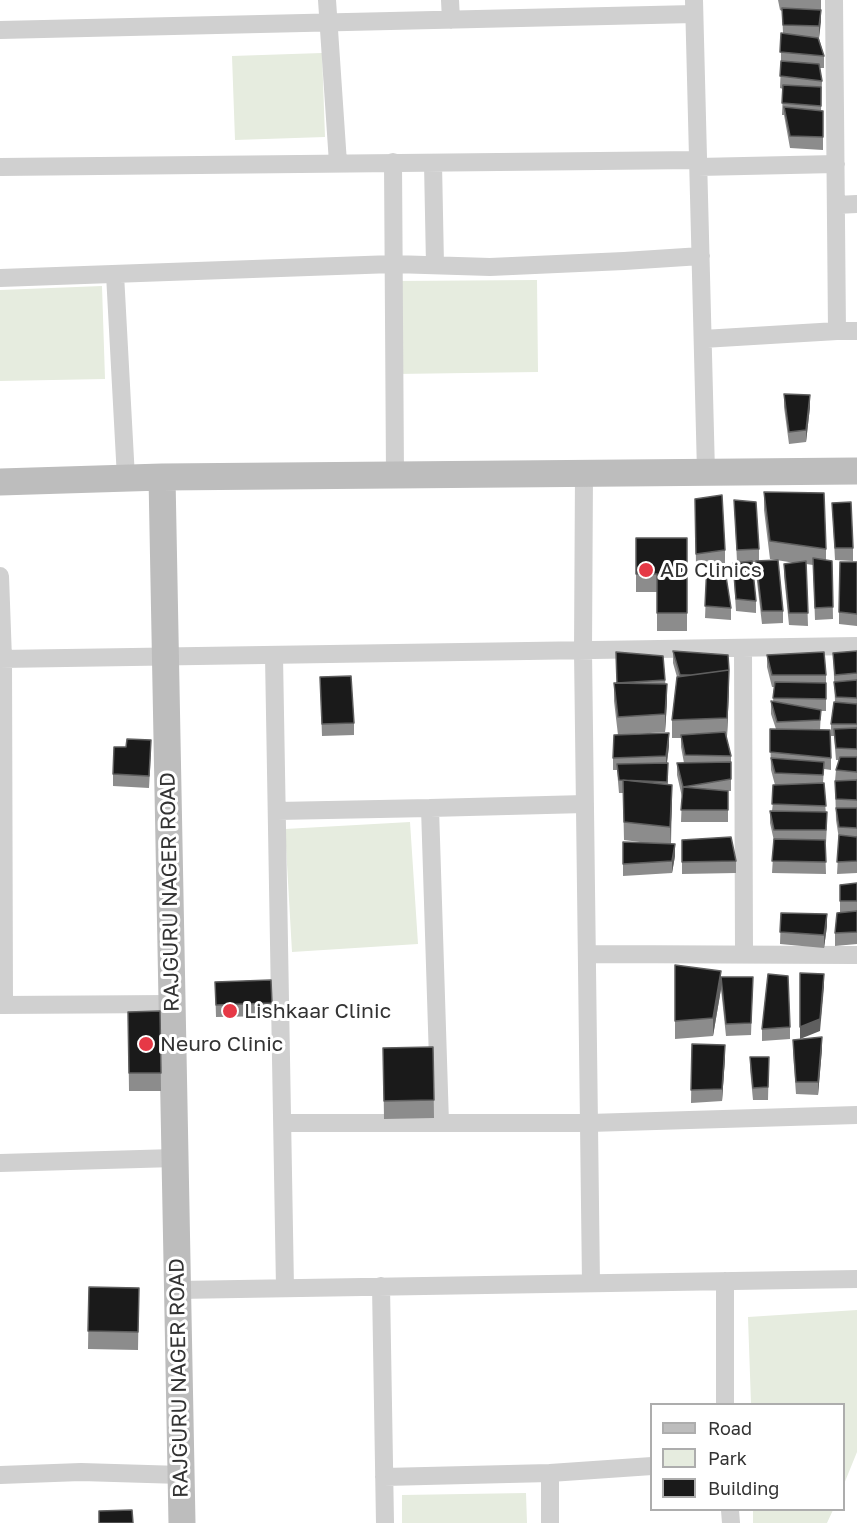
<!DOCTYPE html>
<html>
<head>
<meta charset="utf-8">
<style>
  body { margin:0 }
  #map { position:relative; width:857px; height:1523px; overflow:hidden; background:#fff; font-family:"Golos Text",sans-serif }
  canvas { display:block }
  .legend { position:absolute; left:650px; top:1403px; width:195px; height:108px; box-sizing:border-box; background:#fff; border:2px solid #adadad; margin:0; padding:8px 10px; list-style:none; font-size:18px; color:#333 }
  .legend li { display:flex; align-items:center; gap:12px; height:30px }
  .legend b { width:30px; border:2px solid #adadad }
</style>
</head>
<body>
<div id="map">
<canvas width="857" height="1523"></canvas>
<ul class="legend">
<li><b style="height:8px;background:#bdbdbd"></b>Road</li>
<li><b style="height:16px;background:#e6ecdf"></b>Park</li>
<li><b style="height:16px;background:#1a1a1a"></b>Building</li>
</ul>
</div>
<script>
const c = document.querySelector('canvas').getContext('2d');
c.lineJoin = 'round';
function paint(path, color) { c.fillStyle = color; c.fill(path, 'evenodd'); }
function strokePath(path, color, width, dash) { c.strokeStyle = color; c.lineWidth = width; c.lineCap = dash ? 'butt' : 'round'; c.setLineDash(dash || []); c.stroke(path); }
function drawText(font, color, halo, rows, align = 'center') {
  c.font = font + ' "Golos Text",sans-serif'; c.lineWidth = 6; c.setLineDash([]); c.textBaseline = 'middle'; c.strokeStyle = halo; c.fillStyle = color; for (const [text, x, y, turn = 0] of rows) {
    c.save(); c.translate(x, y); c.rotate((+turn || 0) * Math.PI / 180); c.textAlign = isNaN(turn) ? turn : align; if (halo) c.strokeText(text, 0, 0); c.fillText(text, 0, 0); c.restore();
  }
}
paint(new Path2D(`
  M322 53 325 137 235 140 232 56Z
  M537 280 538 372 396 374 395 281Z
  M102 286 105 379 0 381V290Z
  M410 822 418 944 292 952 285 829Z
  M857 1310V1452L844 1484V1404H751L748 1317Z
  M526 1493 527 1523H402V1495Z
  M753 1510H833L827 1523H753Z`), '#e6ecdf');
strokePath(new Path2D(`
  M327 0 338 163
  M450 0 451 20
  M694 0 706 472
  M0 30 694 14
  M393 162 395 475
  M433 163 435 265
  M0 167 698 160
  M698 167 836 164
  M836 205 857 204
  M115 274 126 478
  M0 278 393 264 490 267 624 261 701 256
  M837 331H857
  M703 339 837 331 834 0
  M584 473 583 651 591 1283
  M0 576 3 659 4 1005
  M743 648 744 954
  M274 656 285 1288
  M0 659 857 646
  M430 808 585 804
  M277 811 430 808 440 1123
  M587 954 857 955
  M0 1005 172 1004
  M283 1123H589L857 1115
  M0 1163 175 1158
  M381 1286 385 1523
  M177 1290 857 1279
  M725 1404V1281
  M0 1475 81 1472 181 1475
  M384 1477 550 1473
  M730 1510 731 1523
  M550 1523V1473L652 1466`), '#d0d0d0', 18);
strokePath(new Path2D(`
  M162 477 182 1523
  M0 482 162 477 857 471`), '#bdbdbd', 27);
paint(new Path2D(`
  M778 0H821V13L819 38 824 56V68H820L822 81 821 111H823V150L790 148 784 115H782L783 89 780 88 781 64V33H783L782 11 780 10Z
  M784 394 810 407 806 442 789 444 784 407Z
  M764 492 826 549V560L832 561 833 619 815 620 813 565 806 564 808 626 789 625 784 576V564L795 563 770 559 764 510Z
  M695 499 725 550V563L710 564 731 608V620L705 618 707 565 696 566Z
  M734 500 759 549V561L783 611V623L762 624 756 573V562H752L756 601V613L736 611 733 563 737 562Z
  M832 503 853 548V561L835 560Z
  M636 538H687V631H657V592H636Z
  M857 562V626L839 624V612Z
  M673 651 729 688 727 736H726L731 756V791H728V822H681L682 797 677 775V763H684L681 747V738H672V720L677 677 673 663Z
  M857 651V873L837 874 839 839 836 820 835 781 836 770 839 760H836L834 736H831V724L835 702 833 653Z
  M767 655 826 675V711H821L820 730 831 758V770L824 769 823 783 827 824 826 843H825L826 874 772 873 774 841 770 823V811H772L775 785 771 770 770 729H776L771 714V701L773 702 774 687H772L767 667Z
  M663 656 667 702 665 732 620 735 669 746 667 763 668 784 672 803 671 844 675 856 672 873 623 876V842L648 843 624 840 623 793H619L617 770H613V758L618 735 614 701V683H617Z
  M320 677 354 723V735L322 736Z
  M151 752 149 788 113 786V774Z
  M682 840 736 861V873L682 874Z
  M857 883V944L835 946V933L840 913V885Z
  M781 913 827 926 824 948 780 944Z
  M675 965 721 977H753L751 1035 726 1036 721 989 713 1036 675 1039Z
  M271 980 272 1016 216 1017 215 982Z
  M160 1011 161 1091H129L128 1012Z
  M790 1027V1039L762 1041V1029Z
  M793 1040 822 1049 818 1095 796 1094 793 1053Z
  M692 1044 725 1058 722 1101 691 1103Z
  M433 1047 434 1118 384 1119 383 1048Z
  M750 1057H769L768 1100H753L750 1069Z
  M89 1287 139 1288 138 1350 88 1349Z`), '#8c8c8c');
paint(new Path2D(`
  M821 10V22L819 38V26Z
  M810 395V407L806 442V430Z
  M729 670V688L727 736V718Z
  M667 684V702L665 732V714Z
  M669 733V746L666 769V756Z
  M672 785V803L670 845V827Z
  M675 844V856L672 873V861Z
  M827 914V926L824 948V935Z
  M721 971V989L713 1036V1018Z
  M824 974V987L820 1031 800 1039V1027Z
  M822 1037V1049L818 1095V1082Z
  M725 1045V1058L722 1101V1089Z`), '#5f5f5f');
const building = new Path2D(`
  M782 8 821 10 819 26 783 25Z
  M781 33 818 38 824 56 780 52Z
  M781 61 819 64 822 81 780 76Z
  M783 85 821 87V106L782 103Z
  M784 107 823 111V137L790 136Z
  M784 394 810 395 806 430 789 432Z
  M764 492 824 493 826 549 770 541Z
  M722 495 725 550 696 554 695 499Z
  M734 500 756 502 759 549 737 550Z
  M851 502 853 548H835L832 503Z
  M636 538H687V613H657V574H636Z
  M813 558 832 561 833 607 815 608Z
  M778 560 783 611H762L756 561Z
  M752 561 756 601 736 599 733 563Z
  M806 561 808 613H789L784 564Z
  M840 562H857V614L839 612Z
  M707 563 725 570 731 608 705 606Z
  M673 651 728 655 729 670 691 675H680Z
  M857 651V673L835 675 833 653Z
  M616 652 663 656 665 680 617 683Z
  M824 652 826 675H772L767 655Z
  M729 670 727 718 672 720 677 677Z
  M351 676 354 723 322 724 320 677Z
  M857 680V698L836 697 834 682Z
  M775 682 826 683V699L773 698Z
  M614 683 667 684 665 714 618 717Z
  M771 701 821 710 820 720 777 722Z
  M834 702 857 704V724H831Z
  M857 728V749L836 748 834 729Z
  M770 729 830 730 831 758 770 752Z
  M725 732 731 756 685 755 681 735Z
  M669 733 666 756 613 758 614 735Z
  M127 739 151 740 149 776 113 774 114 747H126Z
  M840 757H857V772L836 770Z
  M771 758 824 762 823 775 775 773Z
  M731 762V779L683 787 677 763Z
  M668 763 667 782 619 780 617 764Z
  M623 780 672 785 670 827 624 822Z
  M857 780V800L836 799 835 781Z
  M824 783 826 806 772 804 773 785Z
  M683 787 728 791V810H681Z
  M836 808H857V828L839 827Z
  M770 811 827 812 826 830H774Z
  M839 835 857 837V861L837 862Z
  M731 837 736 861 682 862V840Z
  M774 839 825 840 826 862 772 861Z
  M623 842 675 844 672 861 623 864Z
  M857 883V901H840V885Z
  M857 911V932L835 933 837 913Z
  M781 913 827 914 824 935 780 932Z
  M675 965 721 971 713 1018 675 1021Z
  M800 973 824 974 820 1019 800 1027Z
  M768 974 788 976 790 1027 762 1029Z
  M721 977H753L751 1023 726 1024Z
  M271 980 272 1003 216 1005 215 982Z
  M160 1011 161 1073H129L128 1012Z
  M822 1037 818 1082H796L793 1040Z
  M692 1044 725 1045 722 1089 691 1090Z
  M433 1047 434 1100 384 1101 383 1048Z
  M750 1057H769L768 1087 753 1088Z
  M89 1287 139 1288 138 1332 88 1331Z
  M132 1510 133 1523H99V1511Z`);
paint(building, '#1a1a1a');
strokePath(building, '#5f5f5f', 1.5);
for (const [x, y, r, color] of [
  [646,570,8,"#e63946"],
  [230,1011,8,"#e63946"],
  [146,1044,8,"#e63946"]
]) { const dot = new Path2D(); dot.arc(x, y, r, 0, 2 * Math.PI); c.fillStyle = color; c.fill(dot); strokePath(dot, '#fff', 2); }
drawText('21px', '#333', '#fff', [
  ["AD Clinics",660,570],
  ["Lishkaar Clinic",244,1011],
  ["Neuro Clinic",160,1044]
], 'left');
drawText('21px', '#333', '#fff', [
  ["RAJGURU NAGER ROAD",170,892,-91],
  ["RAJGURU NAGER ROAD",179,1378,-91]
]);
</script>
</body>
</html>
